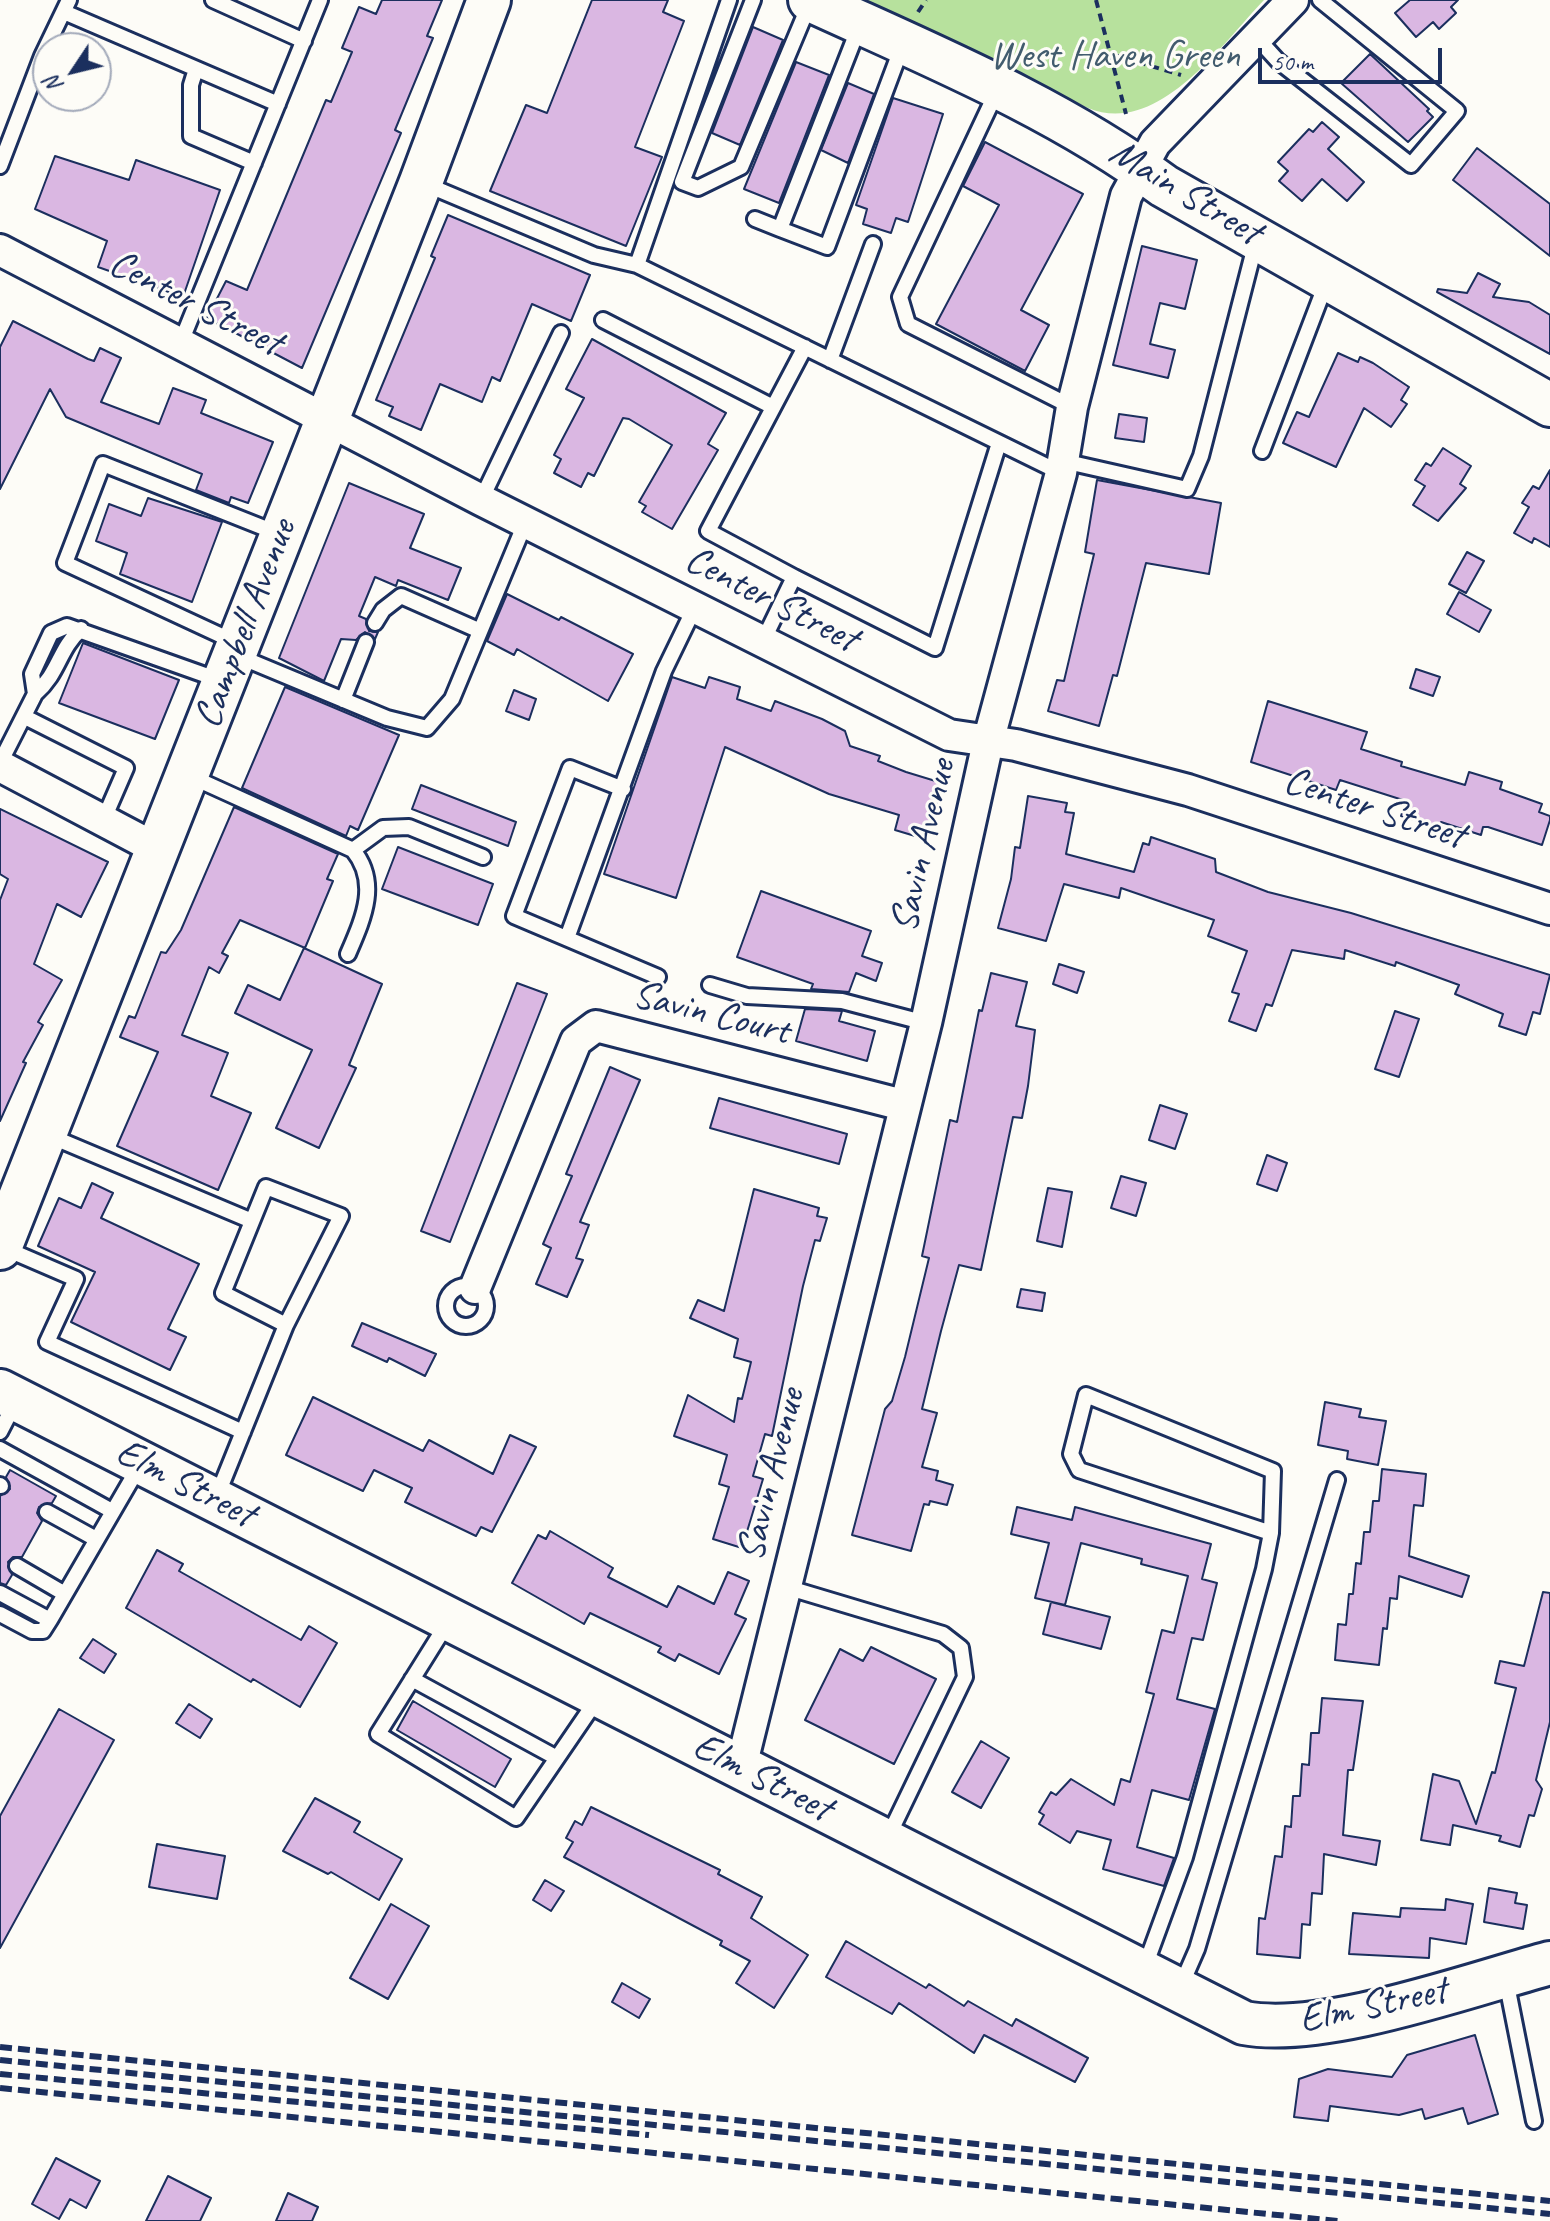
<!DOCTYPE html>
<html>
<head>
<meta charset="utf-8">
<style>
  body { margin:0 }
  #map { position:relative; width:1550px; height:2221px; overflow:hidden; background:#fdfcf7; font-family:Caveat,sans-serif }
  canvas { display:block }
  .north { position:absolute; left:32px; top:32px; width:80px; height:80px; box-sizing:border-box; background:#fdfcf7; border:2px solid #a3aaba; border-radius:50%; rotate:235deg; font-size:22px; font-weight:700; line-height:32px; text-align:center; color:#1b2f5e }
  .north::after { content:''; display:block; margin:auto; width:28px; height:36px; background:#1b2f5e; clip-path:polygon(50% 0,100% 100%,50% 72%,0 100%) }
  .scale { position:absolute; left:1258px; top:48px; width:184px; height:36px; box-sizing:border-box; border:4px solid #1b2f5e; border-top:0; padding-left:10px; font-size:24px; line-height:28px; white-space:nowrap; color:#1b2f5e; -webkit-text-stroke:6px #fdfcf7; paint-order:stroke }
</style>
</head>
<body>
<div id="map">
<canvas width="1550" height="2221"></canvas>
<div class="north">N</div>
<div class="scale">50 m</div>
</div>
<script>
const c = document.querySelector('canvas').getContext('2d');
c.lineJoin = 'round';
function paint(path, color) { c.fillStyle = color; c.fill(path, 'evenodd'); }
function strokePath(path, color, width, dash) { c.strokeStyle = color; c.lineWidth = width; c.lineCap = dash ? 'butt' : 'round'; c.setLineDash(dash || []); c.stroke(path); }
function drawText(font, color, halo, rows, align = 'center') {
  c.font = font + ' Caveat,sans-serif'; c.lineWidth = 6; c.setLineDash([]); c.textBaseline = 'middle'; c.strokeStyle = halo; c.fillStyle = color; for (const [text, x, y, turn = 0] of rows) {
    c.save(); c.translate(x, y); c.rotate((+turn || 0) * Math.PI / 180); c.textAlign = isNaN(turn) ? turn : align; if (halo) c.strokeText(text, 0, 0); c.fillText(text, 0, 0); c.restore();
  }
}
paint(new Path2D(`
  M855 0H1264C1221 45 1158 137 1088 108Z`), '#b7e19d');
const building = new Path2D(`
  M382 0H442L427 36 433 38 395 130 401 133 302 368 207 318 226 281 247 290 326 100 331 102 352 52 342 48 359 7 376 14Z
  M592 0H668L663 12 684 21 635 147 662 157 626 246 490 191 526 105 547 113Z
  M1410 0H1458L1451 7 1456 13 1439 29 1433 22 1416 37 1395 13Z
  M753 27 783 40 740 145 712 133Z
  M1370 54 1429 109 1427 111 1433 117 1408 142 1341 83Z
  M796 62 829 75 779 203 744 189Z
  M848 83 874 94 848 163 821 150Z
  M893 98 943 114 908 222 896 218 891 233 863 224 867 209 856 205Z
  M1322 122 1339 137 1328 149 1364 182 1347 201 1322 179 1302 201 1279 181 1288 171 1278 162 1309 129 1313 132Z
  M985 142 1083 194 1021 310 1049 325 1025 371 936 324 999 205 963 186Z
  M1477 148 1550 204V256L1453 180Z
  M55 156 129 180 136 160 220 190 183 297 98 267 107 241 35 209Z
  M448 215 590 275 571 321 532 304 500 381 492 377 482 402 440 384 421 430 389 416 393 407 376 400 435 258 431 256Z
  M1142 246 1197 260 1185 309 1160 303 1150 344 1175 350 1168 378 1113 365Z
  M1478 273 1500 284 1493 297 1529 302 1550 315V354L1437 292 1438 289 1467 293Z
  M13 321 88 359 94 361 100 348 121 358 101 402 159 424 173 388 206 400 201 413 273 442 248 503 231 497 229 503 196 490 202 474 66 417 50 389 0 489V347Z
  M592 339 726 413 708 444 718 450 672 529 642 512 646 506 639 502 672 445 629 419 623 418 594 476 588 473 581 487 554 473 561 459 554 455 584 398 566 389Z
  M1338 353 1358 362 1360 357 1373 363 1409 387 1401 400 1407 404 1391 427 1364 408 1336 467 1283 443 1297 412 1309 417Z
  M1119 414 1147 418 1144 442 1115 438Z
  M1443 448 1471 466 1460 484 1466 488 1438 521 1413 505 1425 486 1415 480 1426 463 1431 466Z
  M1550 470V547L1534 538 1532 543 1514 533 1529 507 1522 503 1533 486 1539 489Z
  M1097 480 1221 503 1209 574 1146 563 1117 676 1113 675 1099 726 1048 711 1057 680 1064 681 1094 554 1085 552Z
  M349 483 424 514 410 548 461 568 448 600 398 580 396 586 375 577 359 616 366 619 369 631 378 632 375 639 365 632 356 640 341 639 324 681 279 658Z
  M148 498 222 522 192 602 120 574 127 553 96 541 109 504 141 516Z
  M1467 552 1484 561 1466 593 1449 584Z
  M1459 592 1491 610 1479 632 1447 614Z
  M507 594 559 620 561 617 633 654 608 701 517 649 514 655 487 641Z
  M83 643 179 680 155 739 59 703Z
  M1416 669 1440 677 1433 696 1410 688Z
  M672 677 705 688 709 677 740 687 737 699 771 711 775 701 822 719 845 731 850 746 880 756 878 761 906 772 942 783 929 830 918 826 915 836 895 830 899 815 829 794 725 747 676 898 604 874Z
  M285 687 399 735 358 830 350 826 346 836 242 788Z
  M514 690 536 699 529 720 506 711Z
  M1268 701 1367 732 1361 749 1402 762 1401 766 1465 785 1469 772 1502 782 1500 789 1542 804 1539 812 1550 816V820L1542 845 1488 827H1483L1481 835 1441 822 1440 827 1401 816 1406 801 1340 780 1336 790 1251 762Z
  M421 785 516 822 508 846 412 809Z
  M1028 796 1067 803 1065 812 1074 813 1066 854 1134 872 1143 843 1149 845 1151 837 1215 859 1216 872 1268 892 1351 913 1550 975 1540 1014 1533 1012 1526 1035 1499 1026 1503 1014 1455 994 1459 985 1396 962 1395 966 1345 950 1344 959 1292 950 1272 1006 1266 1004 1256 1031 1229 1021 1239 994 1232 992 1247 951 1208 936 1214 920 1121 888 1119 898 1064 884 1046 941 998 928 1011 879 1015 847 1020 848Z
  M234 807 338 854 327 879 333 881 305 948 240 920 222 953 228 956 219 973 209 967 182 1035 228 1053 211 1096 251 1113 218 1190 117 1146 158 1052 120 1037 129 1016 135 1018 161 952 166 953 181 930Z
  M0 809 108 862 81 917 57 904 34 964 62 980 38 1022 43 1025 23 1062 26 1063 0 1121V900L8 879 0 874Z
  M398 847 493 884 478 925 382 889Z
  M761 891 871 931 862 956 882 963 876 981 856 973 849 992 811 989 813 984 737 957Z
  M304 948 382 984 349 1065 356 1068 319 1148 276 1128 312 1050 235 1013 248 985 280 1000Z
  M1059 964 1084 972 1077 993 1053 984Z
  M991 973 1027 982 1016 1026 1035 1030 1028 1086 1022 1118 1013 1117 981 1270 959 1265 941 1331 922 1409 937 1413 922 1467 938 1471 936 1480 953 1485 947 1505 930 1501 929 1505 924 1504 911 1551 852 1535 885 1409 892 1401 905 1357 929 1258 922 1256 950 1120 957 1122 979 1010 982 1011Z
  M517 983 547 994 450 1242 421 1231Z
  M805 1009 842 1011 839 1021 875 1031 867 1061 796 1041Z
  M1395 1011 1419 1019 1399 1077 1375 1069Z
  M610 1067 640 1080 580 1222 589 1225 576 1258 583 1260 567 1297 536 1284 551 1248 543 1244 572 1176 566 1174Z
  M719 1098 847 1134 839 1164 710 1128Z
  M1160 1105 1187 1114 1175 1149 1149 1140Z
  M1267 1155 1287 1163 1277 1191 1257 1184Z
  M1121 1176 1146 1183 1136 1216 1111 1208Z
  M92 1183 113 1193 101 1218 199 1264 168 1329 186 1337 170 1370 71 1322 95 1272 38 1246 59 1198 81 1208Z
  M1048 1188 1072 1192 1062 1247 1037 1241Z
  M754 1189 819 1208 817 1216 827 1218 820 1241 815 1240 803 1286 772 1436 765 1434 753 1476 763 1479 742 1548 713 1539 729 1487 719 1484 727 1455 674 1436 688 1395 734 1422 738 1398 742 1399 751 1362 734 1357 738 1339 690 1318 698 1300 724 1311Z
  M1021 1289 1045 1293 1042 1311 1017 1307Z
  M362 1323 436 1354 425 1376 389 1358 387 1362 352 1346Z
  M313 1397 423 1451 429 1440 493 1474 510 1435 536 1447 492 1532 481 1527 476 1536 405 1502 412 1488 374 1470 363 1491 286 1455Z
  M1325 1402 1361 1409 1359 1417 1386 1421 1378 1465 1347 1459 1348 1451 1318 1445Z
  M1382 1469 1426 1474 1423 1506 1414 1505 1409 1556 1469 1576 1462 1597 1399 1576 1397 1599 1390 1598 1387 1629 1383 1628 1379 1665 1335 1660 1338 1624 1346 1625 1349 1594H1353L1356 1563 1361 1564 1364 1532H1370L1373 1501H1379Z
  M10 1470 56 1496 52 1503 39 1507 37 1513 42 1521 22 1557H13L8 1562 12 1575 6 1585 0 1583V1496L10 1489 6 1477Z
  M1017 1507 1072 1520 1075 1507 1211 1544 1202 1579 1217 1583 1203 1640 1192 1638 1177 1699 1215 1709 1189 1800 1152 1790 1137 1847 1174 1858 1164 1886 1103 1869 1111 1840 1077 1831 1070 1843 1039 1824 1044 1815 1039 1812 1051 1792 1056 1795 1071 1779 1114 1805 1121 1779 1130 1782 1154 1694 1146 1692 1162 1630 1174 1633 1188 1576 1141 1564 1142 1559 1081 1543 1065 1605 1035 1598 1049 1543 1011 1534Z
  M550 1531 613 1568 608 1577 667 1607 678 1586 714 1604 728 1572 749 1581 735 1614 746 1619 719 1674 679 1654 675 1661 658 1652 661 1647 590 1613 584 1624 512 1583 538 1535 546 1539Z
  M157 1550 183 1564 179 1571 301 1640 309 1626 337 1643 300 1707 253 1679 251 1682 126 1608Z
  M1543 1592 1550 1593V1722L1536 1780 1542 1789 1534 1816 1529 1815 1520 1847 1499 1841 1501 1836 1453 1825 1450 1845 1421 1840 1433 1774 1459 1781 1476 1824 1492 1772 1495 1773 1516 1688 1495 1683 1500 1661 1524 1666Z
  M1051 1602 1110 1617 1101 1649 1043 1634Z
  M93 1639 116 1654 104 1673 80 1658Z
  M871 1647 936 1679 894 1764 805 1720 840 1649 863 1661Z
  M1322 1698 1363 1701 1353 1770H1348L1343 1835 1380 1841 1376 1865 1324 1854 1322 1894 1312 1893 1310 1925 1302 1924 1300 1958 1257 1954 1259 1918 1265 1919 1275 1856 1282 1857 1285 1826 1291 1827 1293 1796H1300L1302 1764 1309 1765 1311 1733H1319Z
  M413 1701 511 1759 495 1787 397 1730Z
  M189 1704 212 1719 200 1738 176 1723Z
  M59 1709 114 1740 0 1948V1816Z
  M981 1741 1009 1758 981 1808 952 1792Z
  M315 1798 360 1822 354 1832 402 1859 379 1900 331 1872 328 1874 283 1851Z
  M591 1807 720 1870 718 1874 762 1897 751 1918 808 1955 774 2008 736 1983 750 1961 720 1945 722 1941 564 1857 573 1842 566 1838 575 1821 582 1825Z
  M157 1844 225 1856 217 1899 149 1887Z
  M545 1880 564 1891 551 1911 533 1900Z
  M1489 1888 1517 1893 1515 1903 1527 1905 1523 1929 1484 1922Z
  M1446 1899 1473 1904 1466 1944 1430 1938 1429 1958 1349 1954 1353 1913 1400 1917 1401 1908 1445 1910Z
  M391 1904 429 1926 388 1999 350 1978Z
  M846 1941 926 1988 929 1984 964 2006 968 2001 1012 2026 1016 2019 1088 2058 1075 2082 984 2035 974 2053 899 2003 892 2014 826 1977Z
  M622 1983 650 1999 639 2018 612 2002Z
  M1475 2035 1498 2114 1468 2124 1463 2108 1425 2119 1422 2109 1399 2115 1330 2106 1328 2121 1294 2117 1299 2079 1328 2069 1392 2077 1407 2055Z
  M56 2158 100 2181 86 2208 70 2199 59 2219 32 2204Z
  M168 2176 211 2198 200 2221H146Z
  M288 2193 318 2207 312 2221H276Z`);
paint(building, '#dab7e2');
strokePath(building, '#1b2f5e', 2);
const service = new Path2D(`
  M213 0 304 41
  M753 0 682 182 698 188 741 167 809 5
  M64 12 278 104
  M859 27 780 229 827 247 903 44
  M1257 38 1278 61 1411 165 1457 111 1320 0
  M196 69 191 85V136L254 163
  M997 91 900 297 908 324 1072 407
  M0 166 42 56 69 0
  M425 184 594 255 637 265 729 0
  M755 219 780 229
  M637 265 1061 473
  M603 320 773 407
  M181 342 320 0
  M830 360 873 244
  M1262 451 1327 281
  M1063 461 1187 489 1201 456 1256 242
  M481 500 561 333
  M794 577 935 648 999 443
  M375 623 383 610 401 596 478 630
  M763 641 794 577 708 531 805 347
  M237 643 65 563 103 464 277 533
  M238 656 387 718 427 728 452 699 526 521
  M35 694C60 672 58 650 81 629
  M343 700 366 642
  M25 717 126 768 103 821
  M0 763 35 694 32 674 51 633 67 626 222 681
  M192 777 353 850C380 883 363 919 348 954
  M623 789 570 768 514 916 658 977
  M353 850 383 828 409 827 483 857
  M567 938 664 671 695 607
  M710 985 747 996 842 1001 926 1023
  M50 1136 252 1221
  M4 1248 76 1279 47 1342 243 1432
  M446 1306a20 20 0 1 1 40 0a20 20 0 1 1-40 0Z
  M0 1432 15 1403
  M0 1449 112 1511
  M0 1485 1 1486
  M217 1496 286 1325 341 1216 266 1187 223 1293 286 1325
  M47 1512 96 1539
  M17 1566 65 1594
  M786 1587 943 1634 961 1648 965 1677 888 1837
  M0 1593 50 1620 140 1465
  M0 1614 32 1631H43L50 1620
  M448 1622 378 1734 516 1818 598 1698
  M412 1679 557 1758
  M1144 1969 1185 1857 1264 1569 1271 1533 1273 1471 1086 1395 1071 1454 1079 1470 1271 1533
  M1506 1980 1534 2121
  M1180 1988 1197 1949 1337 1480`);
const minor = new Path2D(`
  M0 250 481 500 949 735 1016 745 1188 790 1550 909
  M0 766 159 850
  M475 1288 576 1041 596 1026 903 1105
  M741 1767 926 1023 988 742 1061 473 1072 407 1126 196 1155 143 1293 0`);
const secondary = new Path2D(`
  M810 0C930 55 1057 107 1164 186L1550 405
  M0 1248 421 182 489 0
  M0 1391 1244 2023C1323 2038 1469 1985 1550 1963`);
strokePath(service, '#1b2f5e', 20);
strokePath(minor, '#1b2f5e', 36);
strokePath(secondary, '#1b2f5e', 48);
strokePath(new Path2D(`
  M1096 0 1126 114
  M918 12 926 0
  M1111 54 1181 75`), '#1b2f5e', 4, [8, 6]);
strokePath(service, '#fdfcf7', 14);
strokePath(minor, '#fdfcf7', 30);
strokePath(secondary, '#fdfcf7', 42);
strokePath(new Path2D(`
  M0 2047 1550 2201
  M0 2060 1550 2214
  M0 2074 649 2135
  M0 2088 1338 2221`), '#1b2f5e', 6, [12, 6]);
drawText('40px', '#425c6e', '#fdfcf7', [
  ["West Haven Green",1115,57]
]);
drawText('40px', '#1b2f5e', '#fdfcf7', [
  ["Main Street",1185,193,31],
  ["Center Street",195,304,27],
  ["Center Street",771,600,27],
  ["Campbell Avenue",246,624,-69],
  ["Center Street",1374,809,18],
  ["Savin Avenue",924,846,-77],
  ["Savin Court",711,1014,14],
  ["Savin Avenue",772,1475,-76],
  ["Elm Street",185,1484,27],
  ["Elm Street",762,1778,27],
  ["Elm Street",1373,2006,-12]
]);
</script>
</body>
</html>
